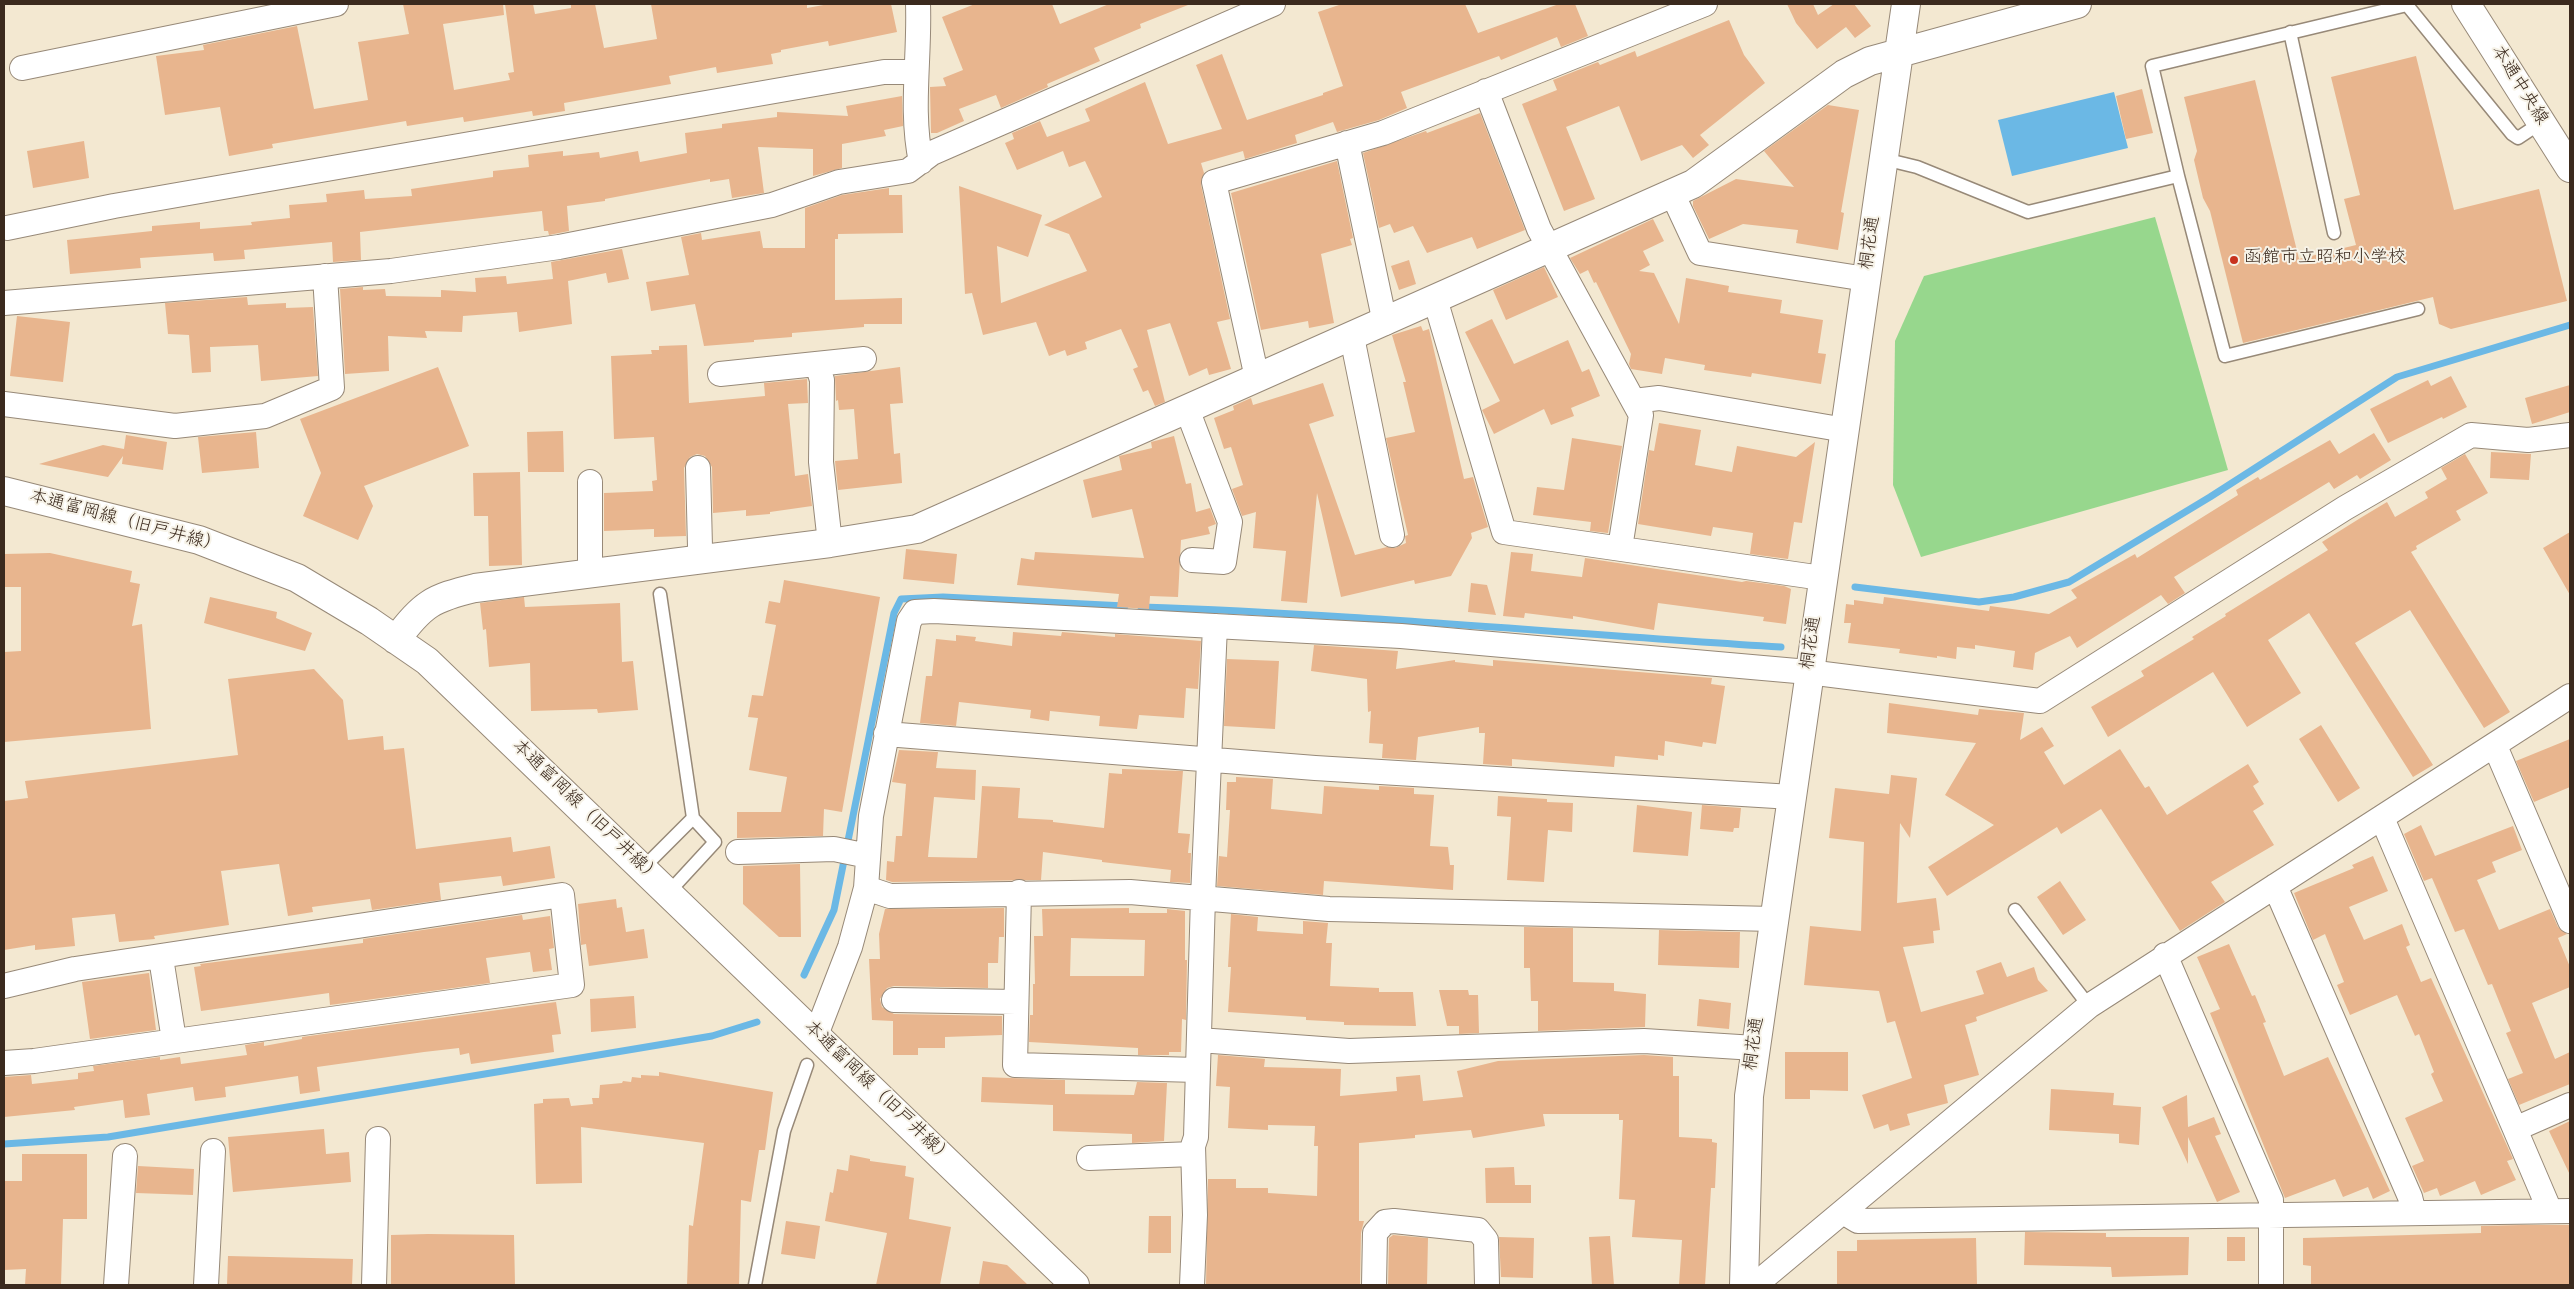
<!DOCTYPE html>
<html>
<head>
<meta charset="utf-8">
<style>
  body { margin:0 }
  #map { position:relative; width:2574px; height:1289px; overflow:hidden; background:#f3e8d1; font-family:Dekko,sans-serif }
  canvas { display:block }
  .frame { position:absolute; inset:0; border:5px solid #3b2a1e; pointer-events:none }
</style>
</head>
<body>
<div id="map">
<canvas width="2574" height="1289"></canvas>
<div class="frame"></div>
</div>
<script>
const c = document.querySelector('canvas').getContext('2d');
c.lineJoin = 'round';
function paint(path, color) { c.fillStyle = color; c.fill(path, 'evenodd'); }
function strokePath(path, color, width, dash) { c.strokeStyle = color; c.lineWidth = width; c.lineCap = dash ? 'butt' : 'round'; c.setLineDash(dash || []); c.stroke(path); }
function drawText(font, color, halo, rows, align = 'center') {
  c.font = font + ' Dekko,"Klee One",sans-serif'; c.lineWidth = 4; c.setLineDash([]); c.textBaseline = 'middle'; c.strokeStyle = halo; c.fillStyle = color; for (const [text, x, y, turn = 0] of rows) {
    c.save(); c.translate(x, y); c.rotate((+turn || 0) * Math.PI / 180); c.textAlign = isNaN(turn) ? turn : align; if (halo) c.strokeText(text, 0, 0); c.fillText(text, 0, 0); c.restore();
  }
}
paint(new Path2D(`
  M2155 217 2228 470 1921 557 1893 485 1895 341 1924 276Z`), '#97d78d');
paint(new Path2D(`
  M2114 92 2128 148 2012 176 1998 120Z`), '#6bb8e5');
strokePath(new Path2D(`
  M1855 587 1979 602 2014 597 2069 582 2210 497 2397 377 2570 325
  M1141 607C1355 614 1568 634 1781 647
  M804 975 834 910 894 613 901 599 943 597 1125 606
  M4 1144 108 1137 712 1036 757 1022`), '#6bb8e5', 7);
paint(new Path2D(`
  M403 4H503L504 15 443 24 454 90 510 80 508 73 514 72 505 4H533L535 14 571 8V4H595L604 48 657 39 651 4H807V8L829 4H891L897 32 829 46 828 41 781 50V52L771 54 773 64 717 73 716 67 669 76 671 84 564 103 565 111 533 116 532 111 464 122 463 117 407 126 406 121 272 144 273 148 229 156 220 107 165 115 156 56 204 50 203 45 297 26 314 109 368 100 358 42 409 34Z
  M975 4H1052L1060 24 1109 4 1188 5 1140 24 1141 28 1094 48 1100 61 1047 84 1048 87 1001 108 996 95 959 109 964 121 937 133H931L930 87 946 86 943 78 963 70 942 17Z
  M1342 4H1465L1478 33 1559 4H1575L1588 36 1561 47 1557 37 1501 60 1499 56 1401 92 1407 108 1379 120 1337 132 1333 122 1295 135 1297 143 1245 159 1243 151 1201 163 1204 173 1201 185 1230 319 1217 322 1231 369 1209 375 1207 368 1189 376 1170 323 1147 330 1165 402 1155 406 1148 390 1143 392 1133 369 1138 367 1121 329 1085 342 1087 349 1067 356 1065 350 1049 356 1036 322 983 335 972 293 965 294 959 186 1042 215 1028 257 997 246 1001 303 1087 271 1069 234 1044 225 1102 197 1085 161 1069 167 1063 151 1017 170 1005 143 1014 139 1012 133 1040 121 1047 137 1090 121 1085 109 1145 82 1168 144 1222 129 1196 65 1222 54 1247 120 1323 95V93L1343 86 1318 12Z
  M1787 4H1813L1818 15 1834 4H1854L1871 26 1855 38 1846 27 1817 49 1796 23Z
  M1729 20 1744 55 1765 83 1700 135 1709 145 1693 158 1682 145 1641 161 1619 106 1566 127 1595 199 1564 211 1522 104 1557 90 1553 80 1598 62 1600 65 1635 51 1637 57Z
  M2416 56 2454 210 2539 189 2567 301 2451 329 2439 324 2433 297 2243 343 2210 211 2203 198 2194 160 2197 151 2184 97 2255 80 2299 259 2356 245 2344 199 2360 195 2331 77Z
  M2142 89 2153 133 2126 139 2116 96Z
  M902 96 903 126 884 130 886 136 842 144V168L813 176V149L758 147 764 193 732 198 729 179 710 182V179L605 199V201L567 206 569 231 549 235 548 231H544L542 211 360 232 361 260 333 262 332 242 244 250 245 259 214 261 213 253 140 258 141 268 70 274 67 240 152 231V226L200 222V229L252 225 251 222 290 218 289 205 327 202 326 194 364 190 365 199 412 196 411 189 493 177V171L529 167 528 155 563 151V156L599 152 600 158 638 151 640 162 687 153 685 133 722 128V124L777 117V112L848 116 846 106Z
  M1828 105 1859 110 1841 212 1844 213 1838 250 1796 243 1798 230 1743 224 1709 239 1693 206V201L1736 179 1794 187 1764 151Z
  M1480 113 1525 230 1477 249 1472 237 1427 253 1413 226 1394 233 1390 224 1379 228 1363 153 1426 131 1427 133Z
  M84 141 89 178 33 188 27 151Z
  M1337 161 1353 238 1350 239 1352 245 1321 254 1334 323 1309 328 1308 321 1261 330 1231 193Z
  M889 188V195H902L903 233 838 234V239H835V300L902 298V324H864V327L792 333V337L754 340V342L704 346 695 304 651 311 646 282 689 275 681 237 701 233 702 240 760 231 763 248H805V208L842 195Z
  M1653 219 1664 241 1643 251 1650 265 1639 271 1654 273 1679 324 1686 278 1729 286 1728 292 1782 300 1780 313 1823 320 1818 353 1826 354 1821 384 1752 373 1751 377 1704 370 1705 365 1665 358 1662 374 1631 369 1629 364 1631 354 1596 282 1594 283 1588 270 1580 274 1570 258Z
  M622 249 629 279 608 283 606 273 568 281 572 324 519 332 517 312 463 316 462 332 425 331 427 338 388 336 389 371 345 374 340 289 363 287V290L385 289 386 296 441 297V290L476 292 475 278 506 276 507 284 553 279 551 262Z
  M1409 260 1416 284 1399 290 1391 266Z
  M1544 267 1558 297 1506 320 1493 290Z
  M247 297 248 305 286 303V308L313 307 318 376 261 381 258 345 210 347 211 372 192 373 189 335 168 334 165 303Z
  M17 316 70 322 63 382 10 376Z
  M1492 319 1514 364 1568 340 1582 372 1589 369 1600 396 1571 408 1574 416 1551 425 1544 409 1494 434 1482 410 1500 401 1465 332Z
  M1421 326 1423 331 1429 329 1464 479 1473 477 1488 527 1471 533 1472 538 1451 576 1415 584 1414 580 1341 597 1317 493 1307 603 1281 601 1286 551 1253 548 1256 512 1242 516 1232 489 1243 485 1231 447 1224 449 1214 418 1234 410 1233 406 1251 398 1253 405 1323 383 1334 416 1309 424 1355 555 1387 547 1395 548 1406 543 1405 536 1408 535 1386 438 1415 432 1403 382H1406L1392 335Z
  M687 345 689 403 765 396 764 383 807 379 808 403 788 404 795 476 808 474 812 506 770 512V514L746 516V510L713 513 712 467 705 456 697 454 690 457 684 468 686 536 654 537V529L604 531V493L653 491 652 481 657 480 654 437 614 439 611 356 652 354 651 350H659V346Z
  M438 367 469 446 364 486 373 506 358 540 303 516 321 473 300 419Z
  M900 367 903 403 890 404 894 454 900 453 902 483 838 490 835 461 858 459 854 409 839 410 838 400 836 401 835 376Z
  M2451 376 2467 407 2443 419 2442 417 2388 443 2370 409 2428 380 2431 386Z
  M2570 385V412L2532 424 2525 398Z
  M1659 423 1701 430 1695 465 1732 472 1737 446 1796 457 1815 442 1802 523 1794 522 1788 559 1750 554 1753 533 1713 527 1711 536 1638 524 1649 450 1654 451Z
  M563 431 564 472H528L527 432Z
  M256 432 259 468 202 473 198 437Z
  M2374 433 2391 460 2360 479 2357 475 2334 489 2329 482 2174 577 2185 593 2168 604 2161 595 2077 648 2070 636 2035 653 2033 670 2013 667 2015 651 1975 645V649L1957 647 1956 659 1937 656V658L1899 653 1900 649 1848 643 1851 623H1844L1846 604 1854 605V600L1883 604 1884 597 1989 611 1990 606 2049 614 2077 598 2071 590 2135 554 2137 558 2238 495 2236 490 2258 477 2260 480 2330 440 2339 454Z
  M126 435 167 442 163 470 122 464 123 456 108 477 39 464 103 445 124 449Z
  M1174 436 1186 484 1191 483 1196 512 1210 508 1216 524 1208 527 1210 534 1181 540 1178 597 1150 596 1149 609 1117 607 1119 594 1017 585 1021 558 1034 560 1035 552 1144 558 1132 509 1092 518 1083 480 1122 470 1119 456 1152 448 1151 442Z
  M1572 438 1622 446 1608 533 1590 531 1591 522 1533 515 1537 487 1564 490Z
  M2491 452 2531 454 2529 480 2490 478Z
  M2465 454 2488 493 2456 511 2461 520 2416 546 2417 549 2411 552 2510 712 2484 728 2410 610 2355 643 2433 765 2413 777 2309 613 2268 640 2301 693 2247 727 2213 672 2108 737 2091 707 2144 676 2141 671 2194 639 2192 637 2226 616 2225 614 2328 550 2322 542 2362 517 2387 502 2395 517 2428 498 2425 492 2447 479 2441 468Z
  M520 472 522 565 489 566 488 516H474L473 473Z
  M2570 532V595L2543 548Z
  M906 549 957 554 954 584 903 579Z
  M1511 552 1533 554 1531 571 1582 577 1585 558 1742 582 1746 581 1784 586 1791 589 1786 624 1763 621 1764 617 1658 603 1654 630 1573 616V619L1525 613 1524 618 1503 616Z
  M50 553 132 571 130 582 140 584 132 626 142 624 151 729 4 742V652L21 651V587H4V554Z
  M784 580 880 597 842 812 824 809 823 836 737 838V812H781L787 777 749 770 758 718 748 717 752 695 763 696 776 625 765 623 769 601 780 603Z
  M1471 583 1487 585 1496 615 1468 612Z
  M210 597 277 612 276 618 312 633 305 651 204 623Z
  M524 597 525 607 620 603 622 662 633 661 638 710 598 713 597 709 531 711 530 663 489 667 486 629 483 630 480 603Z
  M1013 632 1061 636 1062 632 1115 637V634L1201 641 1198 689 1186 688 1184 718 1139 715 1137 729 1099 726 1100 716 1050 711 1049 721 1030 718 1031 710 959 702 956 726 920 723 926 676H932L936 639 956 641V635L976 637 975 641 1012 646Z
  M1314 645 1398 651 1396 669 1455 660V662L1493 666V660L1712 678 1711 684 1725 686 1716 744 1703 742 1702 747 1665 741 1664 756 1658 755V760L1615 756 1614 767 1512 759V766L1483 764 1485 733H1479V727L1418 737 1416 760 1382 758 1383 744 1369 743 1371 711 1368 712 1367 679 1311 671Z
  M1227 659 1279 661 1275 729 1224 726Z
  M314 669 343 700 348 740 383 736 384 750 404 748 416 849 511 837 513 852 550 846 555 878 503 886 501 876 439 883 441 900 372 910 370 899 312 907 313 912 288 916 279 864 221 871 229 925 154 936 155 939 119 942 115 914 72 918 75 946 35 950V945L4 950V801L28 798 25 781 238 755 228 679Z
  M1889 703 1978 715 1979 709 2024 713 2020 740 2042 727 2054 746 2044 752 2064 785 2120 749 2145 788 2149 786 2167 815 2248 764 2259 782 2253 786 2264 804 2253 811 2274 845 2211 882 2225 902 2180 931 2101 809 2061 834 2057 827 1947 896 1928 867 1994 825 1945 795 1976 743 1887 733Z
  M2321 725 2360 788 2338 802 2299 739Z
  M2570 739V787L2534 802 2516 761Z
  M899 750 938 752 936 768 976 770 975 800 934 797 928 857 977 858 982 786 1020 788 1018 818 1053 820V822L1104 828 1109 773 1122 774V769L1183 771 1178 833 1190 834 1188 853H1191L1190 883 1170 882 1171 870 1102 862V860L1043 852 1041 880 892 882 886 880 887 861 894 862 896 836H902L906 784 892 782Z
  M1891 775 1917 778 1910 838 1900 823 1897 903 1936 898 1940 930 1933 931 1934 943 1903 947 1921 1012 1984 994 1976 971 2001 962 2007 977 2034 967 2038 980 2048 991 1976 1017 1977 1021 1965 1025 1979 1075 1944 1085 1948 1103 1907 1114 1910 1125 1890 1131 1888 1124 1874 1129 1862 1095 1912 1078 1895 1021 1887 1023 1879 991 1804 985 1810 926 1861 931 1864 842 1829 838 1835 788 1889 794Z
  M1236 777 1273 779 1271 809 1322 814 1324 786 1379 790V786L1414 788V794L1434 795 1430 846 1448 847 1450 865H1454L1453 890 1324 881 1323 895 1217 886 1219 856 1227 857 1230 810H1226L1227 782H1236Z
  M1498 796 1547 799V802L1573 803 1572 832 1548 830 1544 882 1507 880 1511 817 1497 816Z
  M1637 805 1692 812 1688 856 1633 852Z
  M1702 805 1741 808 1739 828H1734L1733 832 1700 829Z
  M2421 825 2435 856 2513 826 2522 850 2492 862 2496 872 2477 880 2499 930 2550 909 2558 927 2567 934 2558 938 2570 967V987L2532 1003 2555 1059 2570 1052V1084L2519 1105 2508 1079 2523 1073 2506 1033 2511 1031 2492 984 2488 985 2464 929 2455 932 2432 878 2424 881 2404 834Z
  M2373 856 2388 891 2349 907 2364 940 2402 924 2410 945 2406 947 2421 982 2431 978 2513 1159 2507 1161 2516 1180 2481 1195 2475 1181 2440 1196 2437 1188 2424 1193 2412 1166 2424 1161 2405 1118 2443 1101 2431 1074 2434 1072 2419 1034 2415 1036 2397 995 2350 1015 2337 985 2344 982 2325 934 2313 940 2294 893 2354 868 2352 865Z
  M800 864 801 937H779L743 904V866Z
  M2060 881 2086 920 2063 935 2037 897Z
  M616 899 617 908 622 907 626 932 644 929 648 958 589 966 586 944 581 945 578 904Z
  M1004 908V937H999L998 963H988V988L894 986 887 988 880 999 882 1007 894 1014 1002 1016V1035L945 1037V1048H918V1055H893V1021L872 1020 869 959H880L879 934 885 909Z
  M1129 908V913H1167V909L1185 911V960H1187L1186 1020 1182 1019 1181 1052H1169V1055H1138V1048L1029 1042 1030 1015H1033V984H1035L1034 936H1043L1042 909ZM1071 938 1145 940 1144 976H1070Z
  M1231 914 1258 917 1257 931 1303 934V921L1328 923 1326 943H1332L1330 986 1379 988V992H1413L1416 1026 1344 1025V1022L1306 1020V1017L1228 1012 1231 967H1228Z
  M522 915 523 920 550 916 554 948 549 949 552 970 533 972 530 952 486 958 490 983 330 1005 329 993 201 1011 194 967 201 966 200 964 363 943V939Z
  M1524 927 1573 928V982L1614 983V991L1646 994 1645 1027 1538 1031V1001H1531L1530 968H1524Z
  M1659 930 1740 932 1739 968 1658 965Z
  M2229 944 2252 996 2255 995 2266 1022 2263 1023 2284 1076 2328 1057 2390 1191 2373 1199 2368 1187 2343 1197 2335 1179 2285 1198 2210 1013 2220 1009 2197 957Z
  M149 973 156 1030 90 1039 82 982Z
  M1439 990H1468L1469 995H1478L1479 1033 1459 1034V1026H1447Z
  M634 996 636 1028 591 1032 590 999Z
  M1699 999 1731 1003 1729 1029 1697 1026Z
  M556 1002 561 1034 552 1035 554 1052 471 1064 469 1053 460 1055 459 1048 424 1052 317 1067 320 1091 300 1094 298 1076 225 1087 226 1097 195 1101 193 1087 147 1094 150 1115 125 1118 123 1100 74 1107 75 1110 4 1117V1077L31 1075 32 1084 78 1079V1073L94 1071 93 1066 160 1057V1060L180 1057 181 1064 247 1055 245 1045 264 1042V1046L302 1039V1037Z
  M1785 1052H1848V1091L1810 1090V1099H1785Z
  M1218 1055 1265 1059 1264 1067 1341 1069 1340 1096 1397 1091 1396 1077 1420 1075 1423 1101 1463 1097 1457 1071 1498 1061 1644 1055 1673 1057V1076H1679V1137L1712 1139V1142L1717 1143 1715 1188H1711L1705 1285H1679L1682 1240 1632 1237 1635 1200 1619 1199 1623 1120H1619V1114H1543L1545 1126 1473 1138 1471 1130 1415 1135V1138L1359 1143V1221H1364L1361 1233 1360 1285H1206L1208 1179H1236V1188H1268V1193L1317 1196 1318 1146H1314L1315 1126 1268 1125V1130L1228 1128 1230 1087 1216 1086Z
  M659 1072 773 1092 765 1150H759L751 1202 741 1200 739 1285H687L689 1225 693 1226 704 1143 581 1127 582 1183 536 1184 534 1104 543 1103V1099L569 1098 571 1106 593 1104 592 1098H599L600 1085 622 1083 623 1081 631 1082 632 1077 641 1078V1075L659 1076Z
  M982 1077 1065 1080V1094L1134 1095 1137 1082 1167 1083 1164 1141 1132 1143V1134L1053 1131V1105L981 1102Z
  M2051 1089 2114 1093 2113 1105 2141 1107 2139 1145 2119 1143V1134L2049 1130Z
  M2187 1095 2188 1127 2214 1117 2221 1134 2215 1136 2240 1192 2217 1202 2188 1137V1164L2162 1107Z
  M2570 1121V1175L2549 1131Z
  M324 1129 326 1154 349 1152 351 1182 233 1192 228 1137Z
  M22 1154H87V1219H63L61 1285H25L26 1269 4 1270V1181H22Z
  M850 1155 870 1159V1161L906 1166 905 1176 914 1178 909 1219 951 1227 940 1285H876L887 1233 825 1221 830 1192 833 1193 837 1169 848 1171Z
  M138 1166 194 1169 193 1195 136 1193Z
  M1514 1167 1515 1185H1531V1203H1486L1485 1168Z
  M1149 1216H1171V1253H1148Z
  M786 1221 820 1226 815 1259 781 1254Z
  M2522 1225H2570V1285H2311V1266L2303 1265V1238L2481 1233V1226Z
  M2025 1232 2106 1233V1237H2189L2188 1275 2112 1277 2111 1267 2024 1265Z
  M428 1234 514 1235 515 1285H391V1235Z
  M1393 1235 1428 1238 1427 1285H1388L1389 1238Z
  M1610 1236 1614 1285H1592L1589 1237Z
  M1499 1237 1534 1238 1533 1278 1501 1277Z
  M2227 1237H2245V1261H2227Z
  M1976 1238 1977 1285H1837V1251H1857V1240Z
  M228 1256 353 1259 352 1285 227 1284Z
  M983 1261 1007 1265 1028 1285H979Z`), '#e8b58e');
const lane = new Path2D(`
  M2290 32 2334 233
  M1884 159 1917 167 2028 212 2178 176 2152 66 2407 5 2512 134 2518 138 2530 130
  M2178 176 2225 356 2418 309
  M660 594 693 818 715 842 668 893
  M643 868 693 818
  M2015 910 2089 1006
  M755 1285 784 1131 807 1065`);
const street = new Path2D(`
  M918 4C920 57 910 110 921 162
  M22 68 336 4
  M1486 91 1539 229 1641 415 1620 548
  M1347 143 1385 323
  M1672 193 1700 253 1866 279
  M7 228 114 206 884 72H916
  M1435 299 1504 532 1822 578
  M4 303 391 271 559 247 772 205 839 182 908 171 932 153 1273 4
  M1352 337 1392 535
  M817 364 822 380 821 462 830 543
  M720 374 864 359
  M1257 378 1214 182 1383 133 1705 4
  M1634 401 1659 398 1845 430
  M4 404 175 426 265 416 332 388 325 276
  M1187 409 1230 522 1224 562 1192 560
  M698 468 700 547
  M590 560V482
  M886 734 1315 768 1792 797
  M2495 746 2570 921
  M2382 818 2550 1211
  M738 852 834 849 868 856
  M2275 886 2410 1197 2414 1213
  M866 888 890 896 1130 892 1329 909 1774 919
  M1019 892 1015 1065 1197 1070
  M2165 955 2271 1200V1285
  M161 958 174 1040
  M4 986 75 969 562 895 572 985 34 1061 4 1063
  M894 1000 1016 1002
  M816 1035 850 947 866 888 871 816 909 621 915 612 934 611 1401 636 1808 672 2040 701 2345 508 2471 435 2528 440 2570 435
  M1199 1040 1349 1051 1644 1041 1755 1048
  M2515 1129 2570 1105
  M1089 1158 1193 1154
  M1843 1212 1858 1221 2570 1211
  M116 1285 125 1156
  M206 1285 213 1151
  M374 1285 378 1139
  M1192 1285 1195 1215 1193 1146 1196 1137 1203 897 1215 626
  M1374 1285 1375 1233 1385 1222 1394 1221 1478 1230 1486 1240 1487 1285
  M1755 1285 2089 1006 2570 696`);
const secondary = new Path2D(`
  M2466 4 2570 168
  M4 491 199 540 297 578 369 621 427 661 1075 1285
  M396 640C422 604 433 598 475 588L830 543 917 529 1693 184 1844 74 1870 61 2077 4
  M1744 1285 1749 1096 1906 4`);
strokePath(lane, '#978978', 15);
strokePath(street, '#978978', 26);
strokePath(secondary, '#978978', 30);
strokePath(lane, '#fff', 12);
strokePath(street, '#fff', 24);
strokePath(secondary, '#fff', 28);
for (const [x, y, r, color] of [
  [2234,260,5,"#c8321e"]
]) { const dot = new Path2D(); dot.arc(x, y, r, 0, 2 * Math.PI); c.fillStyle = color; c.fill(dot); strokePath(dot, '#f7f3e8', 2); }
drawText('18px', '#3b2a1e', '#f7f3e8', [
  ["本通中央線",2518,86,58],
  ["桐花通",1872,243,-82],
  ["本通富岡線（旧戸井線）",125,523,15],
  ["桐花通",1813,643,-82],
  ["本通富岡線（旧戸井線）",585,813,44],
  ["桐花通",1756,1044,-82],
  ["本通富岡線（旧戸井線）",877,1094,44]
]);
drawText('18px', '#3b2a1e', '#f7f3e8', [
  ["函館市立昭和小学校",2244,260]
], 'left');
</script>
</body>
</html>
